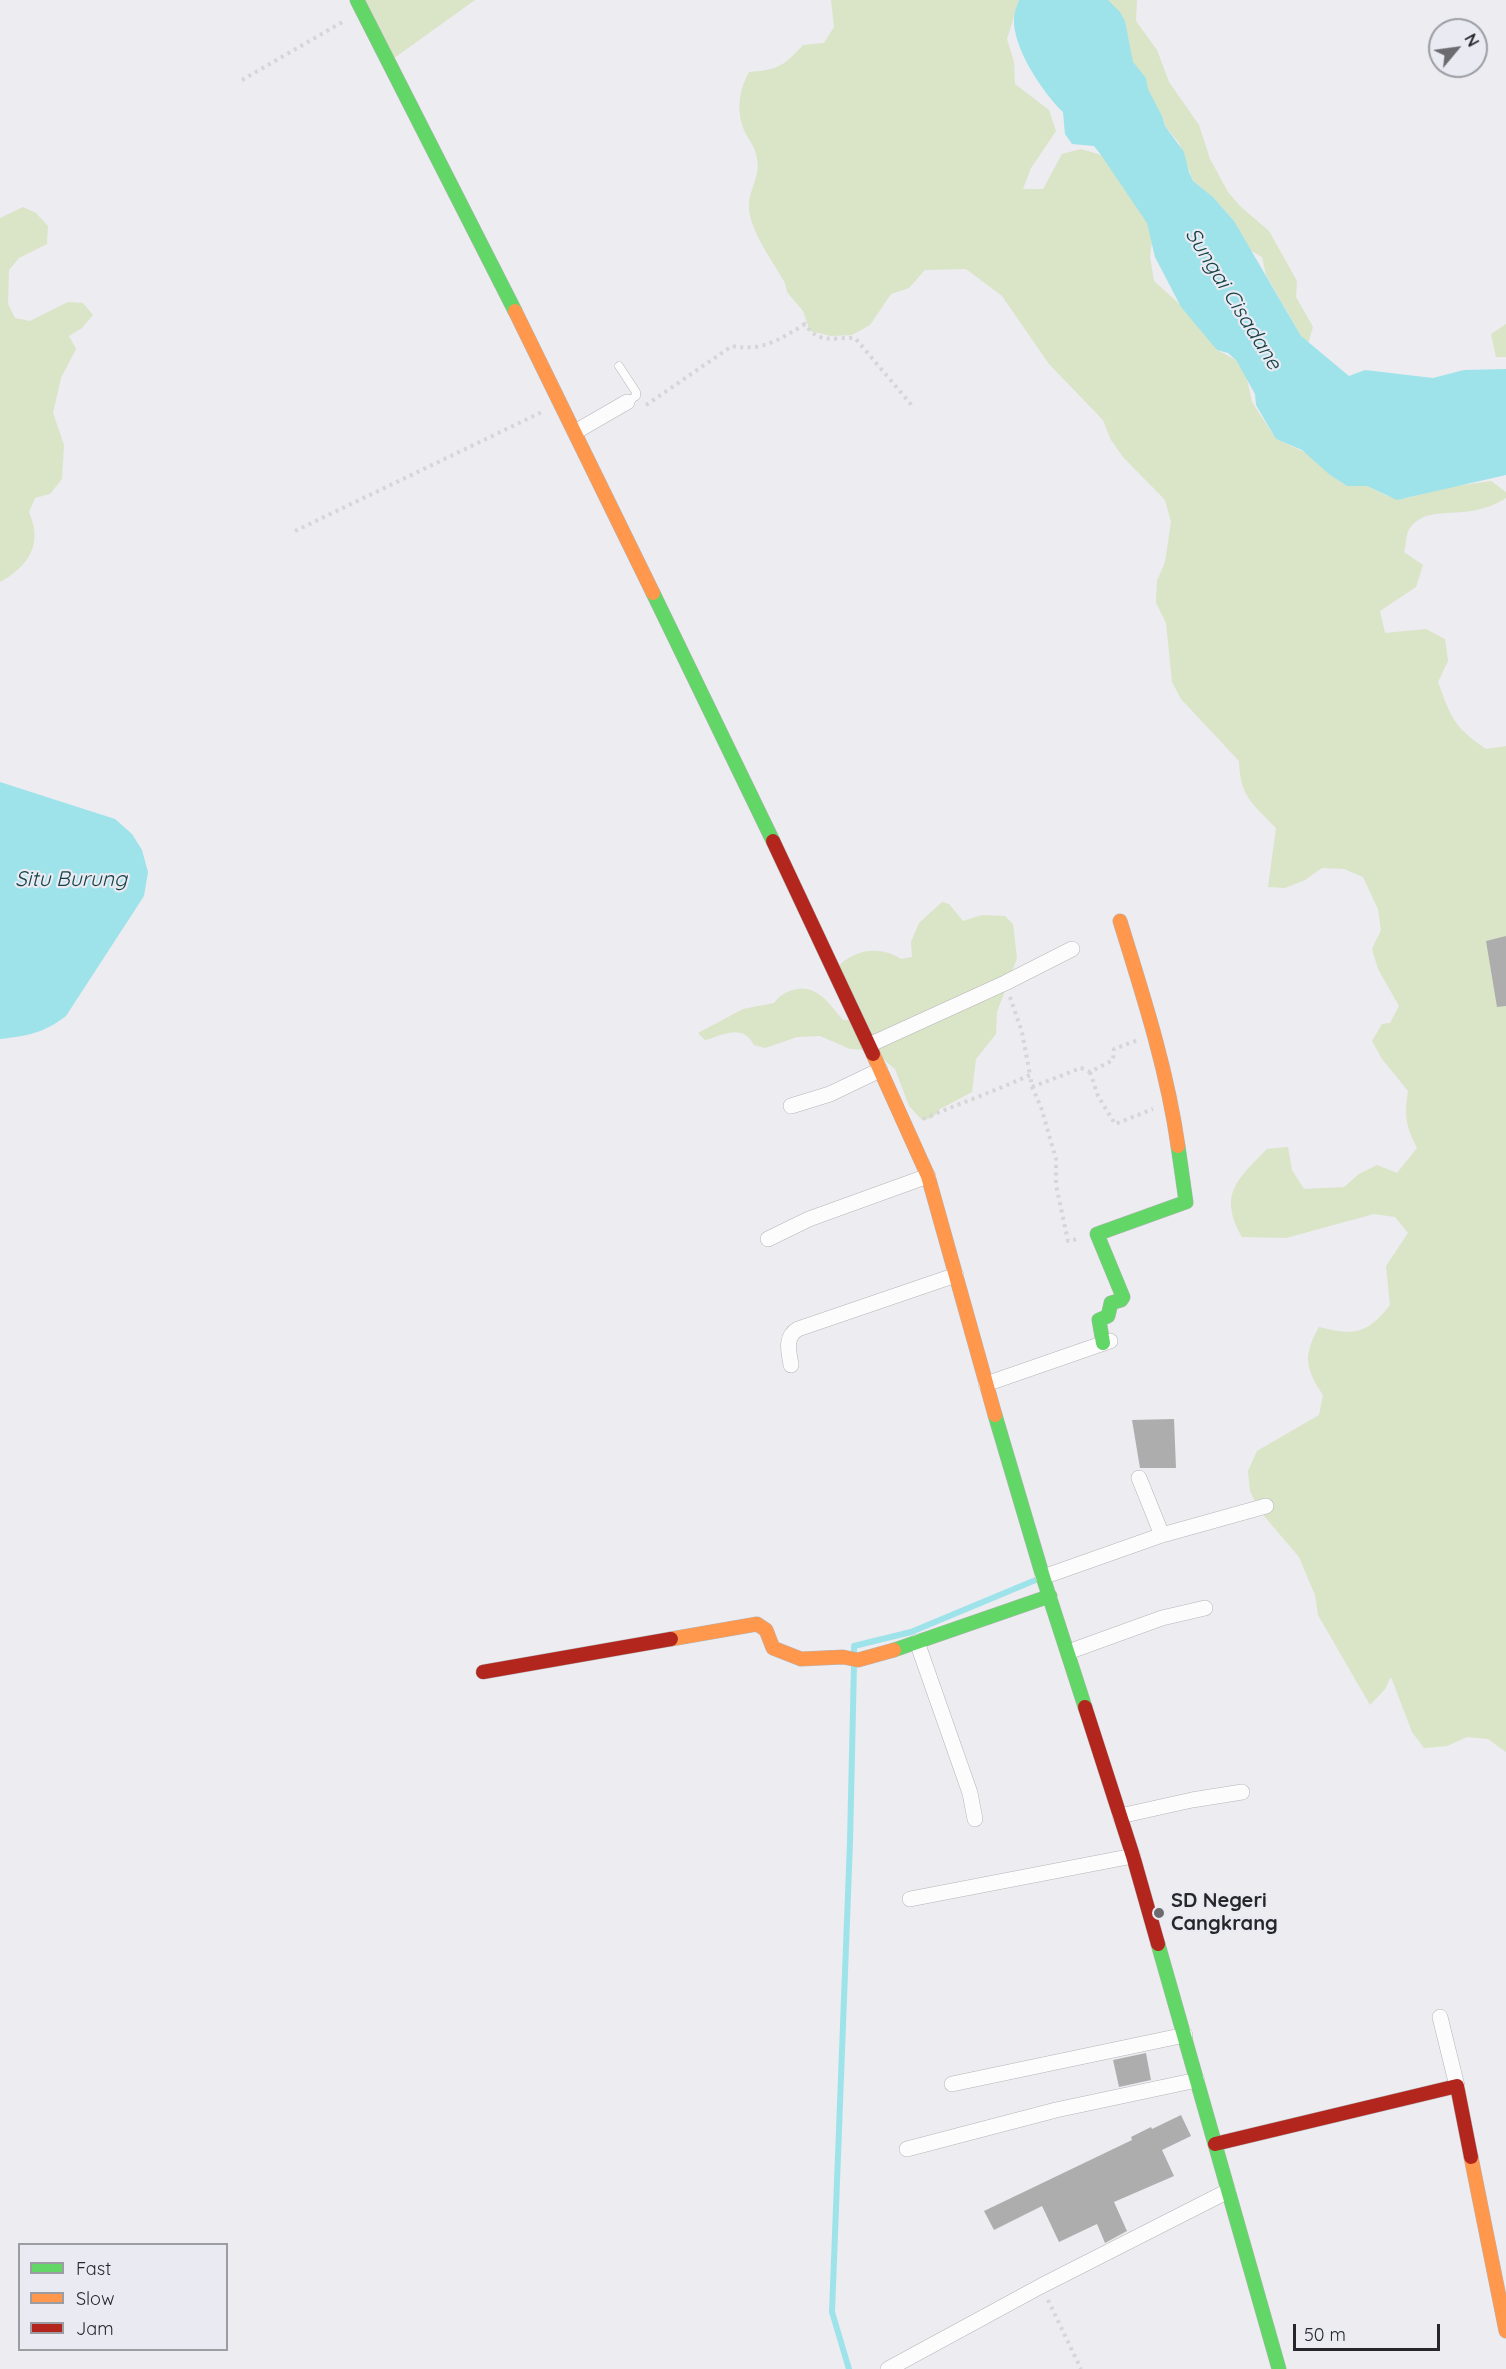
<!DOCTYPE html>
<html>
<head>
<meta charset="utf-8">
<style>
  body { margin:0 }
  #map { position:relative; width:1506px; height:2369px; overflow:hidden; background:#ececf1; font-family:Quicksand,sans-serif }
  canvas { display:block }
  .legend { position:absolute; left:18px; top:2243px; width:210px; height:108px; box-sizing:border-box; background:#eaeaf3; border:2px solid #9c9ca3; margin:0; padding:8px 10px; list-style:none; font-size:18px; color:#27272b }
  .legend li { display:flex; align-items:center; gap:12px; height:30px }
  .legend b { width:30px; border:2px solid #9c9ca3 }
  .north { position:absolute; left:1428px; top:18px; width:60px; height:60px; box-sizing:border-box; background:#eaeaf3; border:2px solid #9c9ca3; border-radius:50%; rotate:61deg; font-size:16px; font-weight:700; line-height:24px; text-align:center; color:#27272b }
  .north::after { content:''; display:block; margin:auto; width:21px; height:27px; background:#6c6c70; clip-path:polygon(50% 0,100% 100%,50% 72%,0 100%) }
  .scale { position:absolute; left:1293px; top:2324px; width:147px; height:27px; box-sizing:border-box; border:3px solid #27272b; border-top:0; padding-left:8px; font-size:18px; line-height:21px; white-space:nowrap; color:#27272b; -webkit-text-stroke:4px #eaeaf3; paint-order:stroke }
</style>
</head>
<body>
<div id="map">
<canvas width="1506" height="2369"></canvas>
<ul class="legend">
<li><b style="height:8px;background:#63d668"></b>Fast</li>
<li><b style="height:8px;background:#ff974d"></b>Slow</li>
<li><b style="height:8px;background:#b3261e"></b>Jam</li>
</ul>
<div class="north">N</div>
<div class="scale">50 m</div>
</div>
<script>
const c = document.querySelector('canvas').getContext('2d');
c.lineJoin = 'round';
function paint(path, color) { c.fillStyle = color; c.fill(path, 'evenodd'); }
function strokePath(path, color, width, dash) { c.strokeStyle = color; c.lineWidth = width; c.lineCap = dash ? 'butt' : 'round'; c.setLineDash(dash || []); c.stroke(path); }
function drawText(font, color, halo, rows, align = 'center') {
  c.font = font + ' Quicksand,sans-serif'; c.lineWidth = 4.5; c.setLineDash([]); c.textBaseline = 'middle'; c.strokeStyle = halo; c.fillStyle = color; for (const [text, x, y, turn = 0] of rows) {
    c.save(); c.translate(x, y); c.rotate((+turn || 0) * Math.PI / 180); c.textAlign = isNaN(turn) ? turn : align; if (halo) c.strokeText(text, 0, 0); c.fillText(text, 0, 0); c.restore();
  }
}
paint(new Path2D(`
  M362 0H475L390 61Z
  M831 0H1019L1007 39 1014 62 1015 84 1049 110 1056 131 1031 168 1023 189H1043L1062 154 1081 149 1101 155 1118 171 1153 233 1150 257 1154 281 1206 328 1217 350 1236 360 1247 379 1252 402 1276 439 1315 457 1330 475 1347 486H1367L1387 496 1407 498 1450 487 1491 481 1506 492V498C1495 505 1484 509 1471 511 1450 515 1424 508 1409 529 1406 535 1406 546 1404 552L1423 565 1416 587 1380 611 1385 633 1426 629 1445 639 1448 661 1438 682C1451 718 1454 727 1486 749L1506 746V1752L1488 1739 1467 1737 1447 1746 1424 1748 1412 1732 1391 1677 1385 1689 1370 1705 1318 1615 1315 1595 1299 1557 1259 1510 1250 1491 1248 1471 1257 1451 1319 1415 1323 1395C1305 1368 1303 1355 1319 1327 1353 1336 1368 1334 1390 1305L1386 1266 1408 1233 1395 1217 1374 1214 1286 1238 1242 1237C1218 1194 1237 1180 1267 1149L1288 1147 1292 1170 1304 1189 1344 1187 1359 1174 1377 1165 1397 1173 1417 1148C1406 1126 1404 1116 1408 1091L1382 1059 1372 1041 1382 1024 1390 1023 1399 1006 1378 969 1372 949 1381 930 1378 909 1363 877 1344 869 1322 868 1305 880 1285 888 1268 887 1276 828C1253 804 1240 797 1239 761L1181 699 1172 682 1166 623 1156 603 1157 581 1165 562 1171 522 1165 500 1123 457 1111 440 1103 420 1049 364 1002 296 966 269 925 270 909 288 891 294 870 325 852 335 831 336 810 331 803 311 787 292 785 283C774 263 750 231 749 208 748 191 761 176 757 159 755 145 749 141 744 130 736 109 739 91 749 72 777 70 783 67 803 45L824 43 834 27Z
  M1095 0H1137L1136 21 1157 50 1169 82 1199 125 1210 159 1228 192 1240 206 1269 231 1297 281 1296 297 1313 327 1308 344 1301 336 1266 275 1262 257 1250 250 1234 221 1213 197 1193 181 1179 143 1165 126 1162 116Z
  M23 207 36 213 48 226 47 244 19 258 9 270 8 304 15 318 30 321 68 302 83 303 93 315 82 328 69 336 76 349 61 378 53 413 64 445 62 479 50 494 35 498 29 512C43 544 29 566 0 582V218Z
  M1506 324V357H1496L1491 334Z
  M942 902 949 904 963 921 982 915 1005 916 1013 924 1017 958 997 1012 996 1034 976 1059 972 1092 940 1109 932 1118 922 1120 909 1106 895 1069 872 1050 850 1049 820 1036 797 1037 765 1048 754 1045C743 1023 724 1035 705 1040L698 1033 743 1009 774 1003C781 994 787 991 798 989 819 986 830 1005 843 1020H854L837 968C853 949 881 945 901 959L912 957 911 942 919 923Z`), '#dae4c7');
paint(new Path2D(`
  M1019 0H1108L1120 12 1125 21 1133 62 1146 78 1148 89 1162 116 1165 126 1184 152 1189 172 1193 181 1213 197 1234 221 1301 336 1349 376 1365 370 1433 378 1464 370 1506 369V475L1397 500 1367 486H1347L1330 475 1302 450 1276 439 1256 405 1255 394 1236 360 1228 353 1217 350 1181 307 1155 257 1147 223 1101 155 1094 146 1072 144 1065 134 1063 112C1043 93 1012 47 1014 18 1014 12 1017 6 1019 0Z
  M0 782 115 819 132 834 142 850 148 872 144 896 66 1016C44 1033 27 1036 0 1039Z`), '#9ee3ea');
strokePath(new Path2D(`
  M854 1656V1646L911 1632 1038 1579
  M849 2369 832 2312 850 1842 854 1665`), '#9ee3ea', 6);
paint(new Path2D(`
  M1506 936V1006L1497 1007 1486 941Z
  M1174 1419 1176 1468H1140L1132 1420Z
  M1146 2053 1151 2080 1119 2087 1113 2060Z
  M1181 2115 1191 2136 1162 2150 1174 2176 1114 2202 1127 2231 1105 2243 1097 2224 1059 2242 1042 2206 994 2230 984 2211 1132 2140 1131 2137 1151 2127 1152 2129Z`), '#aeadae');
const lane = new Path2D(`
  M619 366 636 392V396L627 402`);
const street = new Path2D(`
  M575 432 627 402
  M869 1045 1005 983 1072 949
  M791 1106 830 1094 880 1070
  M768 1239 809 1219 928 1176
  M791 1365C789 1352 784 1337 798 1329L956 1275
  M986 1384 1110 1341
  M1139 1478 1162 1535
  M1043 1577 1162 1535 1266 1506
  M917 1642 970 1793 975 1819
  M1068 1652 1162 1618 1205 1608
  M1120 1816 1192 1800 1242 1792
  M910 1899 1133 1856
  M1440 2017 1457 2086
  M952 2084 1185 2035
  M907 2149 1056 2110 1197 2080
  M888 2369 1041 2286 1228 2191`);
const fast = new Path2D(`
  M357 0 515 311
  M653 593 773 841
  M1103 1343 1099 1320 1108 1316 1111 1303 1121 1300 1123 1297 1097 1234 1186 1202 1178 1146
  M995 1415 1043 1577 1085 1707
  M894 1650 1050 1596
  M1158 1944 1279 2369`);
const slow = new Path2D(`
  M515 311 653 593
  M1120 921C1143 995 1167 1069 1178 1146
  M873 1054 928 1176 995 1415
  M671 1639 757 1624 766 1630 773 1648 801 1659 843 1657 858 1660 894 1650
  M1471 2157 1506 2331`);
const jam = new Path2D(`
  M773 841 873 1054
  M483 1672 671 1639
  M1085 1707 1133 1856 1158 1944
  M1215 2144 1457 2086 1471 2157`);
strokePath(lane, '#b5b5b8', 9);
strokePath(street, '#b5b5b8', 16);
strokePath(fast, '#b5b5b8', 15);
strokePath(slow, '#b5b5b8', 15);
strokePath(jam, '#b5b5b8', 15);
strokePath(new Path2D(`
  M242 80 346 20
  M646 405 732 346C762 352 780 339 805 324 819 345 832 337 855 338L914 408
  M295 531 544 411
  M1010 997 1022 1032 1030 1075
  M1090 1072 1098 1096 1115 1124 1153 1109
  M1032 1087 1081 1068 1090 1072 1113 1060 1114 1049 1138 1040
  M923 1119C958 1104 995 1091 1030 1075L1032 1087 1041 1107 1056 1159V1185L1068 1241 1078 1239
  M1048 2300 1081 2369`), '#d6d6d7', 4, [3, 4.5]);
strokePath(lane, '#fcfcfd', 8);
strokePath(street, '#fcfcfd', 15);
strokePath(fast, '#63d668', 14);
strokePath(slow, '#ff974d', 14);
strokePath(jam, '#b3261e', 14);
for (const [x, y, r, color] of [
  [1159,1913,6,"#6c6c70"]
]) { const dot = new Path2D(); dot.arc(x, y, r, 0, 2 * Math.PI); c.fillStyle = color; c.fill(dot); strokePath(dot, '#eaeaf3', 2); }
drawText('bold 20px', '#27272b', '#eaeaf3', [
  ["SD Negeri",1171,1901],
  ["Cangkrang",1171,1924]
], 'left');
drawText('italic 21px', '#154346', '#eaeaf3', [
  ["Sungai Cisadane",1233,299,58],
  ["Situ Burung",71,880]
]);
</script>
</body>
</html>
